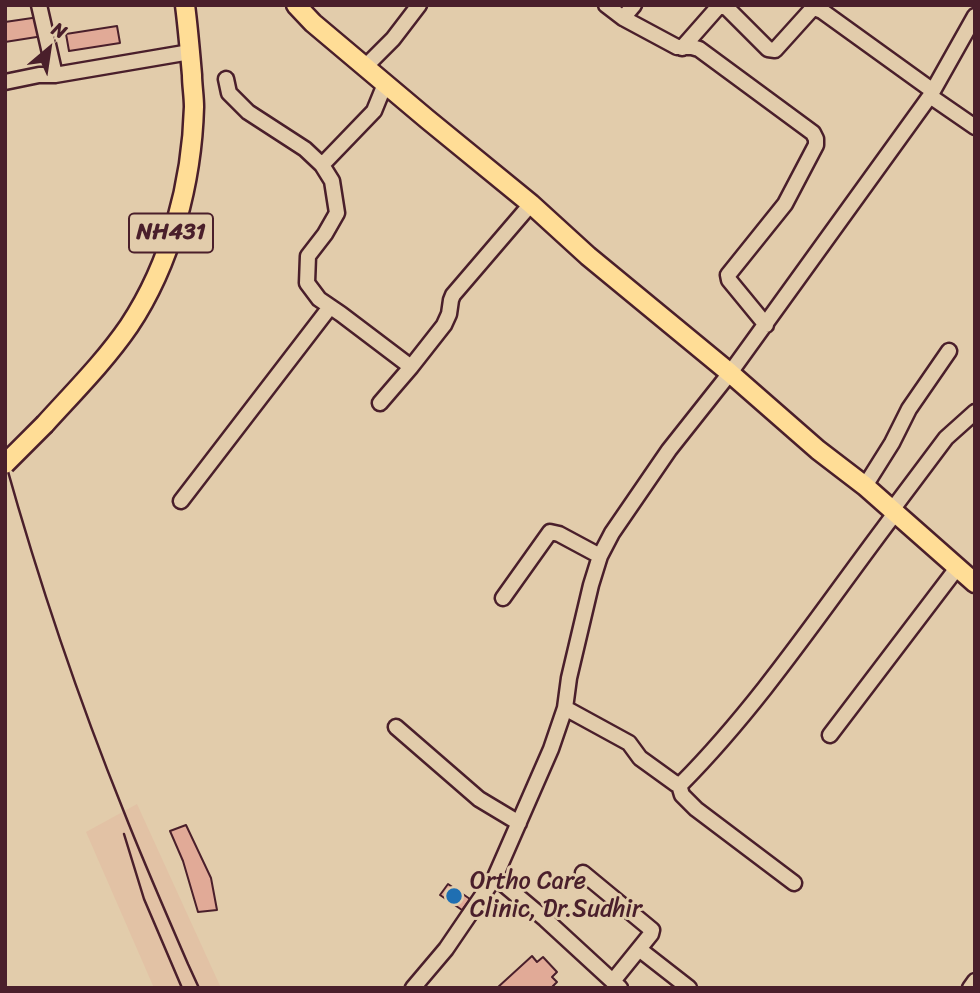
<!DOCTYPE html>
<html>
<head>
<meta charset="utf-8">
<style>
  body { margin:0 }
  #map { position:relative; width:980px; height:993px; overflow:hidden; background:#e2ccab; font-family:Sriracha,sans-serif }
  canvas { display:block }
  .frame { position:absolute; inset:0; border:7px solid #4a1f2b; pointer-events:none }
  .north { position:absolute; left:14px; top:14px; width:70px; height:70px; -webkit-text-stroke:5px #e2ccab; paint-order:stroke; rotate:29deg; font-size:19px; font-weight:700; line-height:28px; text-align:center; color:#4a1f2b }
  .north::after { content:''; display:block; margin:auto; width:24px; height:32px; background:#4a1f2b; clip-path:polygon(50% 0,100% 100%,50% 72%,0 100%) }
</style>
</head>
<body>
<div id="map">
<canvas width="980" height="993"></canvas>
<div class="frame"></div>
<div class="north">N</div>
</div>
<script>
const c = document.querySelector('canvas').getContext('2d');
c.lineJoin = 'round';
function paint(path, color) { c.fillStyle = color; c.fill(path, 'evenodd'); }
function strokePath(path, color, width, dash) { c.strokeStyle = color; c.lineWidth = width; c.lineCap = dash ? 'butt' : 'round'; c.setLineDash(dash || []); c.stroke(path); }
function drawText(font, color, halo, rows, align = 'center') {
  c.font = font + ' Sriracha,sans-serif'; c.lineWidth = 6; c.setLineDash([]); c.textBaseline = 'middle'; c.strokeStyle = halo; c.fillStyle = color; for (const [text, x, y, turn = 0] of rows) {
    c.save(); c.translate(x, y); c.rotate((+turn || 0) * Math.PI / 180); c.textAlign = isNaN(turn) ? turn : align; if (halo) c.strokeText(text, 0, 0); c.fillText(text, 0, 0); c.restore();
  }
}
paint(new Path2D(`
  M137 804 221 988H154L86 832Z`), '#e2c2a5');
const building = new Path2D(`
  M39 17 43 36 5 42V22Z
  M117 26 120 43 69 51 66 34Z
  M186 825 211 878 217 910 198 912 183 861 170 831Z
  M448 884 470 899 462 910 440 895Z
  M532 956 537 962 543 957 557 972 552 977 557 982 551 988H497Z`);
paint(building, '#e1aa97');
strokePath(building, '#4a1f2b', 2);
const minor = new Path2D(`
  M39 5 55 75
  M606 5 623 18 677 47H692L699 49 813 133 816 139V145L785 204 728 275 729 280 766 325
  M623 18 634 5
  M682 48 719 6 727 8 768 49 775 50 812 9 814 8 822 11 933 91
  M366 66 393 39 419 5
  M226 79 229 93 248 112 305 149 322 165 332 181 337 213 325 234 308 256 307 283 319 299 341 314 411 367
  M5 82 39 75H55L190 52
  M930 96 975 127
  M322 165 374 111 385 84
  M380 403 411 367 444 325 449 314 451 300 453 295 531 204
  M865 486 892 443 909 409 949 351
  M181 501 330 307
  M892 510 946 438 975 412
  M503 598 550 532 559 534 600 556
  M565 708 629 743 640 758 676 784 682 783C763 701 826 604 896 512
  M396 727 479 799 519 823
  M830 735 957 568
  M679 785 682 795 696 809 794 883
  M583 873 652 930 651 934 613 981
  M495 877 545 919 620 988
  M639 949 689 988
  M413 988 446 949 495 877 551 749 565 708 569 678 591 585 600 556 612 533 669 450 730 373 930 96 975 16
  M970 988 975 981`);
const major = new Path2D(`
  M296 5 313 23 427 119 531 204 588 256 730 373 818 450 865 486 975 583
  M45 424C74 392 105 361 129 326 171 263 192 182 194 107 194 96 192 85 192 75 190 52 188 28 185 5`);
strokePath(minor, '#4a1f2b', 19);
strokePath(major, '#4a1f2b', 23);
strokePath(minor, '#e2ccab', 14);
strokePath(major, '#ffdd96', 18);
strokePath(new Path2D(`
  M5 461C38 579 78 698 124 812 144 863 166 913 188 964L199 988
  M124 834 144 899 182 988`), '#4a1f2b', 2.5);
const majorBridge = new Path2D(`
  M5 464 45 424`);
strokePath(majorBridge, '#4a1f2b', 23, []);
strokePath(majorBridge, '#ffdd96', 18);
for (const [x, y, r, color] of [
  [454,896,9,"#1f6fb2"]
]) { const dot = new Path2D(); dot.arc(x, y, r, 0, 2 * Math.PI); c.fillStyle = color; c.fill(dot); strokePath(dot, '#e2ccab', 2.5); }
for (const [x, y, w] of [
  [171,233,84]
]) { const box = new Path2D(); box.roundRect(x - w / 2, y - 19.5, w, 39, 5); c.fillStyle = '#e2ccab'; c.fill(box); strokePath(box, '#4a1f2b', 2); }
drawText('bold 23px', '#4a1f2b', null, [
  ["NH431",171,233]
]);
drawText('24px', '#4a1f2b', '#e2ccab', [
  ["Ortho Care",470,882],
  ["Clinic, Dr.Sudhir",470,910]
], 'left');
</script>
</body>
</html>
